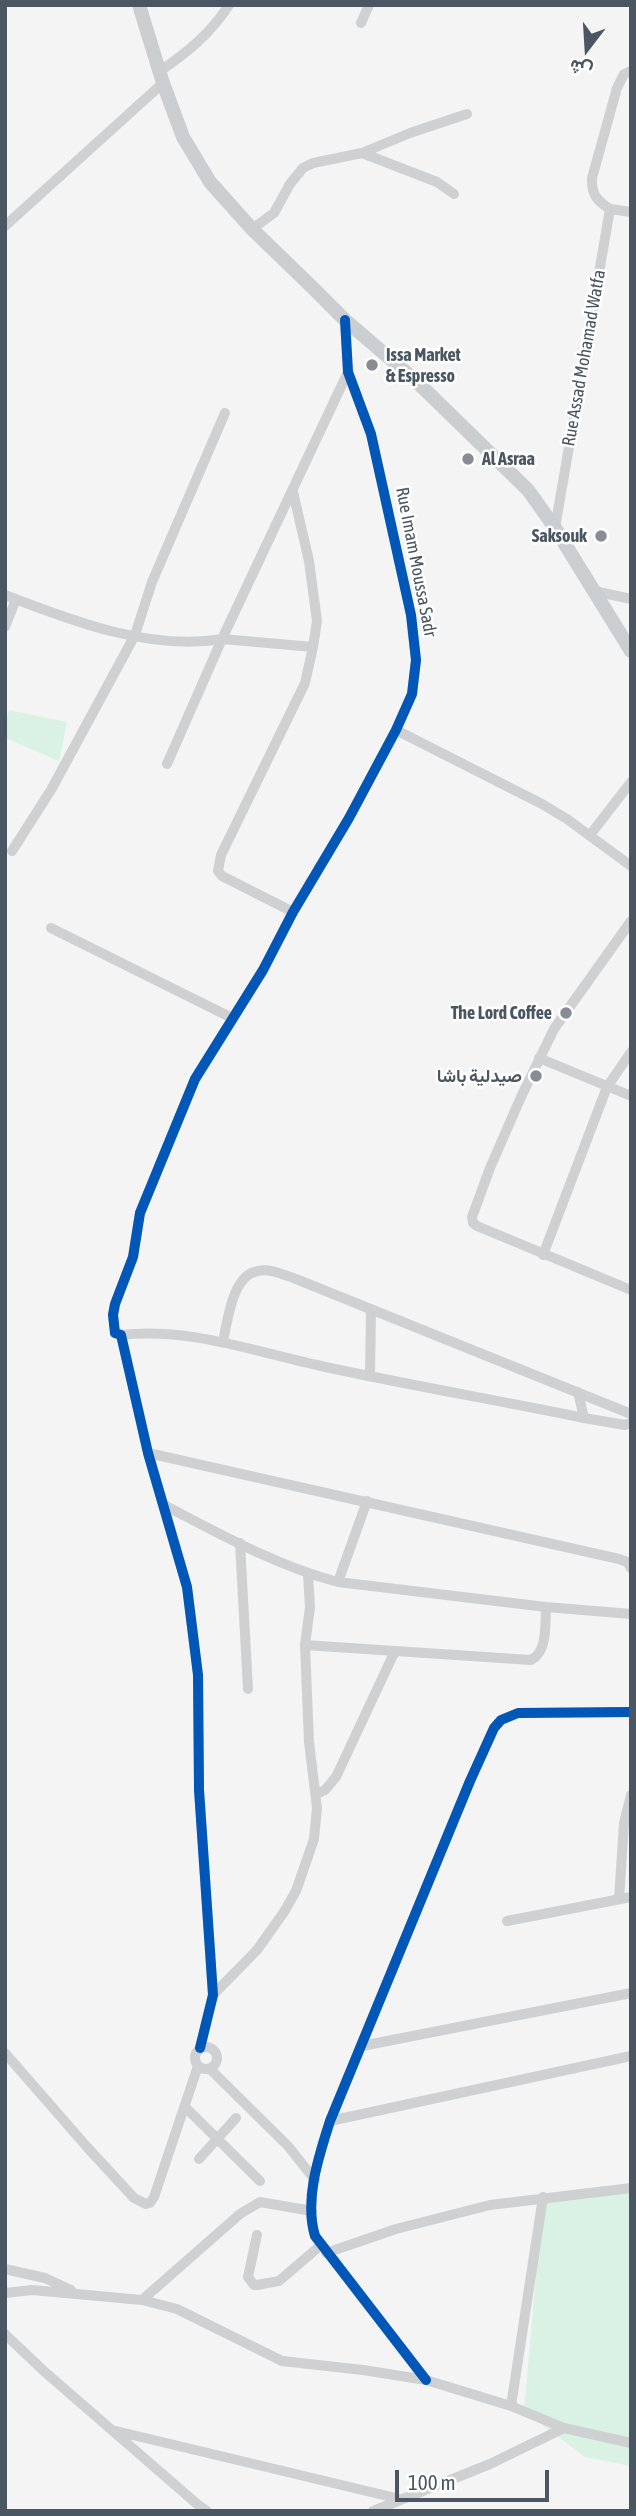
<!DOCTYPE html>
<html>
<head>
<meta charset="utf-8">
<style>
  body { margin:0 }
  #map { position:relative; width:636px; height:2516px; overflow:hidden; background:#f4f4f4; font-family:"Asap Condensed",Vazirmatn,sans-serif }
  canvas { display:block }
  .frame { position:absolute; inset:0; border:7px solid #4a5661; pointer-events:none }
  .north { position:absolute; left:552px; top:14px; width:70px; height:70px; -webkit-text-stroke:5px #fff; paint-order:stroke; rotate:197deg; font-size:19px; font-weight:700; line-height:28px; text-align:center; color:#4a5661 }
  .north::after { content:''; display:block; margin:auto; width:24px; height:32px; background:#4a5661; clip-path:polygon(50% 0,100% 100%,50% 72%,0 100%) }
  .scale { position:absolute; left:395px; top:2470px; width:154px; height:32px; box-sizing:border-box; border:4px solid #4a5661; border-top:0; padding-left:9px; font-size:21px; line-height:24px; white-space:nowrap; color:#4a5661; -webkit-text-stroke:5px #fff; paint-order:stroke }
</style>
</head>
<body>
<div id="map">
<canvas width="636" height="2516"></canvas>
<div class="frame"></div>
<div class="north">ش</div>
<div class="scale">100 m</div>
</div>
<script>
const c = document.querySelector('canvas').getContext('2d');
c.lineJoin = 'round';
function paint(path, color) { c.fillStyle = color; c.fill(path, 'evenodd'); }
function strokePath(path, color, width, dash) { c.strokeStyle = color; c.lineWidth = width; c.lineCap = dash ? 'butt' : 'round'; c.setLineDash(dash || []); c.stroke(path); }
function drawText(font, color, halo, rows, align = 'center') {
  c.font = font + ' "Asap Condensed",Vazirmatn,sans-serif'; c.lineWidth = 5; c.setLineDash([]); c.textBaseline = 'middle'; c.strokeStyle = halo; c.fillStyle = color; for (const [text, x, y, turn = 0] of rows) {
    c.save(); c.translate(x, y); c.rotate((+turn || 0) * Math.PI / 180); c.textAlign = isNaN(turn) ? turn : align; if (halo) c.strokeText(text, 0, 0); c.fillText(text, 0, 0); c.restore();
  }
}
paint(new Path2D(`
  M9 710 67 722 59 761 5 738V723Z
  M631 2187V2466L585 2457 524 2411 543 2197Z`), '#d9f2e3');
strokePath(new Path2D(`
  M361 23 369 5
  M160 71C188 52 210 34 229 5
  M362 153 437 182 454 194
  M610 209C597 201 591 194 592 178L617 88 624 74 631 71
  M5 226 163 83
  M252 229 274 213 290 184 303 168 313 163 362 153 410 133 467 114
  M293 492 309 561 317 621 313 647 305 683 221 855 218 871 222 876 293 912
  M555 528 610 209 631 212
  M594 591 631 599
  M5 595C72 621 150 651 222 639L348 372
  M5 627 16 599
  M396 730 542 804 567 819 631 866
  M167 764 222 639 313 647
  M590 835 631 782
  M12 851 51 790 135 635 152 582 225 413
  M631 921 554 1029 521 1097 490 1168 472 1217 473 1223 477 1226 631 1290
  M51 928 232 1018
  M539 1058 631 1096
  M543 1255 607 1087 631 1052
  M121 1335C190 1327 255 1352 321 1366 408 1385 497 1400 584 1418L625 1425 631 1423
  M223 1341C228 1320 232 1275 258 1271 270 1268 284 1275 296 1279L631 1414
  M370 1375 371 1309
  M578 1392 584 1418
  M148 1453 619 1559 627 1562 631 1568
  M164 1505C220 1534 277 1566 338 1582L546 1607 631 1614
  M240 1543 248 1689
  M338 1582 367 1501
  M305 1645 531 1660C548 1652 545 1623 546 1607
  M316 1794 325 1790 336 1777 395 1651
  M619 1899 624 1823 631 1795
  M507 1921 631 1897
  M213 1995 257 1950 284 1912 296 1891 314 1839 317 1808 309 1742 305 1645 310 1607 308 1574
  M362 2046 631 1993
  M195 2058a11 11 0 1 1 22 0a11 11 0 1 1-22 0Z
  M200 2048 213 1995 199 1790 198 1675 187 1587 148 1453 121 1335 115 1333 113 1315 115 1304 133 1257 140 1213 195 1079 263 970 293 912 349 818 396 730 412 694 416 660 411 615 371 434 348 372 345 320
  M5 2053 87 2147 134 2198 146 2204 150 2203 154 2197 198 2066
  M210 2069 288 2146 315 2180
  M185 2107 260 2181
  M330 2121 631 2056
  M199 2159 236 2118
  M257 2235 248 2277 254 2285H257L279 2281 321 2245
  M326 2253 396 2229 490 2205 631 2188
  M5 2269 45 2278 71 2290
  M5 2293 32 2290 142 2300 177 2309 282 2361 363 2370 426 2380 511 2406 564 2428 631 2443
  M142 2300 240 2214 260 2202 312 2211
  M5 2334 45 2372 197 2504 207 2511
  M426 2380 315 2236C304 2199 319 2156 330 2121L470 1781 494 1728 501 1720 518 1713 631 1712
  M511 2406 543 2197
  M116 2431 400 2499
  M373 2511 490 2464 564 2428`), '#ced0d2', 10);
strokePath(new Path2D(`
  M139 5 163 83 183 137 210 182 252 229 313 288 345 320 415 380 528 490 555 528 631 651`), '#caced1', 14);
strokePath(new Path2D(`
  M200 2048 213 1995 199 1790 198 1675 187 1587 148 1453 121 1335 115 1333 113 1315 115 1304 133 1257 140 1213 195 1079 263 970 293 912 349 818 396 730 412 694 416 660 411 615 371 434 348 372 345 320
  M426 2380 315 2236C304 2199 319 2156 330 2121L470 1781 494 1728 501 1720 518 1713 631 1712`), '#0057b8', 10);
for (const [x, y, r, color] of [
  [372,365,7,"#868d94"],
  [468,459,7,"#868d94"],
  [601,536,7,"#868d94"],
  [566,1013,7,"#868d94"],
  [536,1076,7,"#868d94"]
]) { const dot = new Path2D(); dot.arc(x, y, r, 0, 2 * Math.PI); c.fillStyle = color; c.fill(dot); strokePath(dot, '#fff', 2.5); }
drawText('bold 18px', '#4a5661', '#fff', [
  ["Issa Market",386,355,"left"],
  ["& Espresso",386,376,"left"],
  ["Al Asraa",482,459,"left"],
  ["Saksouk",587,536],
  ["The Lord Coffee",552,1013],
  ["صيدلية باشا",522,1076]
], 'right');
drawText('18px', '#4a5661', '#fff', [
  ["Rue Assad Mohamad Watfa",584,358,-80],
  ["Rue Imam Moussa Sadr",416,562,79]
]);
</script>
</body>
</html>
